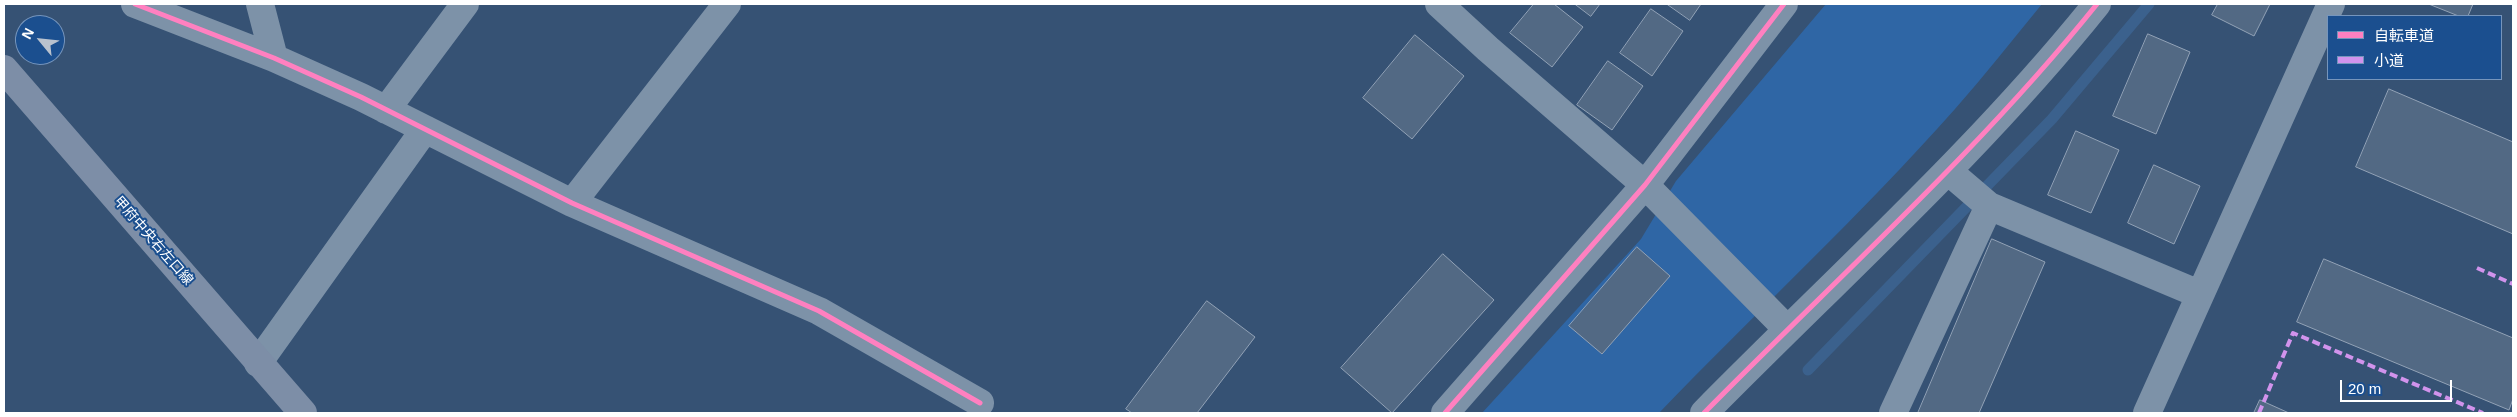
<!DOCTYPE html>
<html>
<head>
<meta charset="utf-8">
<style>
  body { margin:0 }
  #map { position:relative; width:2517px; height:417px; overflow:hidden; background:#365274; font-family:Helvetica,"Noto Sans JP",sans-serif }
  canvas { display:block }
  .frame { position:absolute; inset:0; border:5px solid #fff; pointer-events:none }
  .legend { position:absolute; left:2327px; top:15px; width:175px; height:65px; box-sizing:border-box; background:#1b4f8f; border:1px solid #7695bc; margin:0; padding:6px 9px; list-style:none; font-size:15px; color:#fff }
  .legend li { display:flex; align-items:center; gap:10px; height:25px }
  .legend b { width:25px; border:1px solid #7695bc }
  .north { position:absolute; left:15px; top:15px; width:50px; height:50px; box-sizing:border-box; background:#1b4f8f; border:1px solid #7695bc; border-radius:50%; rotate:298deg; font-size:14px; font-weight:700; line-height:20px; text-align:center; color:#fff }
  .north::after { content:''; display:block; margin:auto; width:18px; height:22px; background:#b9c2ce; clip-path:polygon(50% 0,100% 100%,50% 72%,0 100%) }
  .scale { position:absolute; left:2340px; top:380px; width:112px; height:22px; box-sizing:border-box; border:2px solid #fff; border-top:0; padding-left:6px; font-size:15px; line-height:18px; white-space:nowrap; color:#fff; -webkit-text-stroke:4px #1b4f8f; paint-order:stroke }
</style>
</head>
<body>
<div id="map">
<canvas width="2517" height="417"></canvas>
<div class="frame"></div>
<ul class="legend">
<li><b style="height:6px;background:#ff80c0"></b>自転車道</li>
<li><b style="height:6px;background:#d193ec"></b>小道</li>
</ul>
<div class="north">N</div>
<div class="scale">20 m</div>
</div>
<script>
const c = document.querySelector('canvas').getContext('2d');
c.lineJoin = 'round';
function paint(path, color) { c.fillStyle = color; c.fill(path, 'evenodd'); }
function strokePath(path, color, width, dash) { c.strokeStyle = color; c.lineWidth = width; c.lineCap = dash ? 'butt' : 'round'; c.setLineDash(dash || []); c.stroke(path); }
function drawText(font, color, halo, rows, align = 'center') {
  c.font = font + ' Helvetica,"Noto Sans JP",sans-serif'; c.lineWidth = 4; c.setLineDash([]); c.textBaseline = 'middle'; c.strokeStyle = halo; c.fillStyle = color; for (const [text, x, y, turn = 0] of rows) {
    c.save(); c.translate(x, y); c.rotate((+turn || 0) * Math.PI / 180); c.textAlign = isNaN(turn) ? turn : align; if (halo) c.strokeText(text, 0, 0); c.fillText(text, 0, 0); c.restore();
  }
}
paint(new Path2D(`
  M1826 4H2042C2013 39 1985 75 1955 109 1861 215 1757 311 1659 413H1482L1641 239 1676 181Z`), '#2f66a5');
strokePath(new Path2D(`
  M1808 370 2052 119 2149 4`), '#3b618d', 11);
const building = new Path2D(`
  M1534 4H1554L1583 27 1552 67 1510 33Z
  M1575 4H1600L1591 16Z
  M1667 4H1701L1690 20Z
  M2218 4H2270L2254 36 2212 15Z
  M2429 4H2473L2468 16H2459Z
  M1651 9 1683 31 1652 76 1620 53Z
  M2148 34 2190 52 2156 134 2113 116Z
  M1415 35 1464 76 1412 139 1363 98Z
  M1608 61 1643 86 1612 130 1577 105Z
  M2389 89 2513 142V234L2356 167Z
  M2076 131 2119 150 2091 213 2048 195Z
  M2154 165 2200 186 2174 244 2128 223Z
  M1992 239 2045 262 1979 413H1918Z
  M1637 247 1670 276 1602 354 1569 326Z
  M1443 254 1494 300 1392 413 1341 368Z
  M2324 259 2513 338V399L2509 410 2297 322Z
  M1207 301 1255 337 1197 413H1132L1126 409Z
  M2260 400 2289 413H2254Z`);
paint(building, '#526984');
strokePath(building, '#92a2b6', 1);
strokePath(new Path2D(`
  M135 4 274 58 361 97 572 203 819 311 980 403
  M260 4 274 58
  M1439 4 1488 49 1645 185 1787 329
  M386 110 465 4
  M1948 171 1989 206 2199 294
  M572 203 727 4
  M258 363 425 129
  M1445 413 1645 185 1784 4
  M1704 413C1837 278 1979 151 2097 4
  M1893 413 1989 206
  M2147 413 2331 4`), '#7d92a8', 28);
strokePath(new Path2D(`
  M4 69 303 413`), '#7d8ea7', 28);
strokePath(new Path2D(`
  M2477 268 2513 284
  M2259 413 2293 333 2483 413`), '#d193ec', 4, [8, 4]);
strokePath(new Path2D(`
  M135 4 274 58 361 97 572 203 819 311 980 403
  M1445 413 1645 185 1784 4
  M1704 413C1837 278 1979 151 2097 4`), '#ff80c0', 5);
drawText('14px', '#fff', '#1b4f8f', [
  ["甲府中央右左口線",153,241,49]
]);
</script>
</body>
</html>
